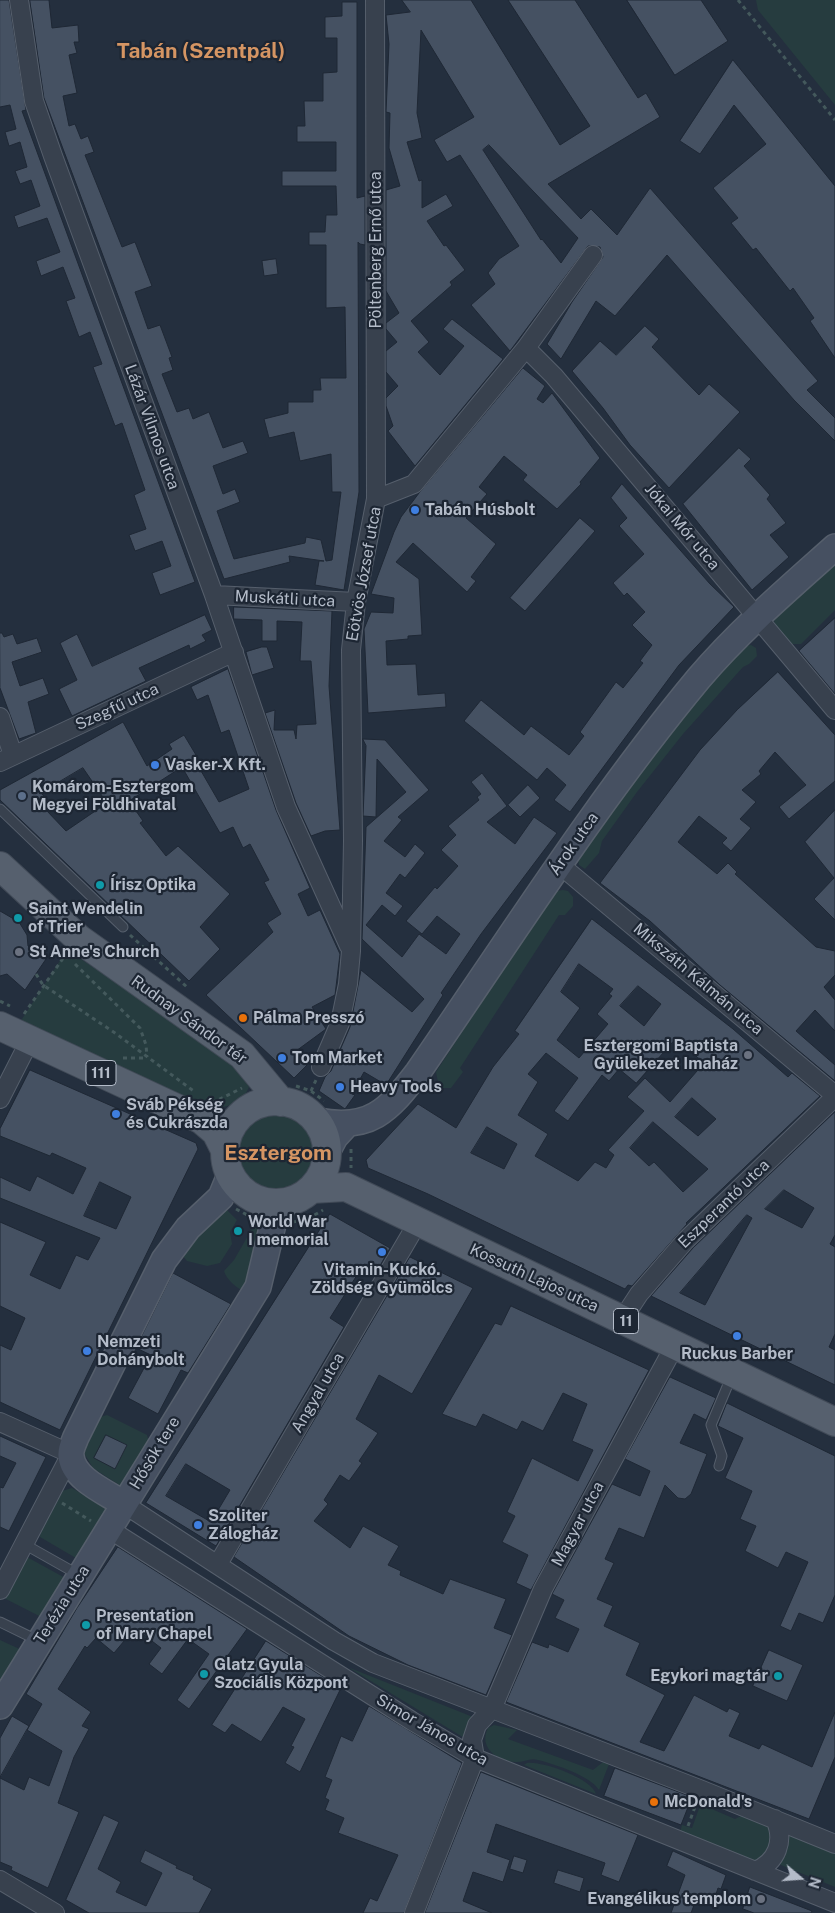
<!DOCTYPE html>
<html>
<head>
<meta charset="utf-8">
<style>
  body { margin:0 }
  #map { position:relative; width:835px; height:1913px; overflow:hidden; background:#242f3e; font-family:"Public Sans",sans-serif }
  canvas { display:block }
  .north { position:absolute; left:775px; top:1853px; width:50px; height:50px; -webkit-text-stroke:4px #1d2633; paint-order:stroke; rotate:108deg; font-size:14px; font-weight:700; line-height:20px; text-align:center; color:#b4bcc9 }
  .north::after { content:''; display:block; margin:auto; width:18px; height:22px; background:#b4bcc9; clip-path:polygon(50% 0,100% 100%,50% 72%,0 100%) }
</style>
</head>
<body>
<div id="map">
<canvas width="835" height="1913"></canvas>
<div class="north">N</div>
</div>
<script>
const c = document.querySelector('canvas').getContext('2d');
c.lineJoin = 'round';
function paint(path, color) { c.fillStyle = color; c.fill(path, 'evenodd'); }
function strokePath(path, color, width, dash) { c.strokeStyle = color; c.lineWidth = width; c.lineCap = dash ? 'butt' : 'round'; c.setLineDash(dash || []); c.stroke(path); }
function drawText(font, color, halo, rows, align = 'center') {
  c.font = font + ' "Public Sans",sans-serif'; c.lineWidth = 4.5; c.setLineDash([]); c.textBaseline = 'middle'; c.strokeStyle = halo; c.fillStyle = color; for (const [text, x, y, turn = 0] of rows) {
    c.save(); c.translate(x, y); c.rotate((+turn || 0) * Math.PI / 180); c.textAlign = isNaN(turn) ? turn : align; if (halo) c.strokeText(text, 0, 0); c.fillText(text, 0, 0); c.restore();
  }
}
paint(new Path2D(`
  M756 0H835V105L758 10Z
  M835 560V610L801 644H790L775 630 774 617Z
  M751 645 756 648 757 656 749 664 743 667 683 734 637 792 602 841 599 853 585 869 579 865 578 859 628 785 740 647Z
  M563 890 568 891 573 897V906L565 915H559L460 1068 463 1072 451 1088H443L438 1082 436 1072 549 899 557 891Z
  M67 950 168 1016 237 1067 249 1087 241 1103 218 1108 178 1096 20 1022Z
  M238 1152a41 41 0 1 1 82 0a41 41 0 1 1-82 0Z
  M224 1207 237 1220 230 1232 232 1244 220 1263 207 1266 187 1261 182 1255 185 1249Z
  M253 1227 262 1229 245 1291C237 1289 226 1279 224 1271L234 1260Z
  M107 1415 147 1435 149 1442 121 1486 93 1468 84 1453 100 1417Z
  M72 1488 108 1510 81 1561 40 1537 41 1527 62 1491Z
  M27 1557 67 1579 43 1618 4 1598Z
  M0 1640 26 1652 0 1696Z
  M350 1668 473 1717 466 1739 351 1669Z
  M494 1725 517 1730 508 1739 593 1770 603 1762 609 1764 599 1790C591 1776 554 1764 538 1760 530 1757 523 1763 515 1762 497 1761 478 1747 488 1728Z
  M527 1763C543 1761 592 1779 596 1794L524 1765Z
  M702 1800 707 1807 735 1819 741 1816 775 1830V1838L762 1863 680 1832 682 1825 692 1828Z
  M786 1834 835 1854V1887L776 1863Z`), '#263c3f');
const building = new Path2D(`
  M0 0H9L26 110 22 111 195 582 160 595 152 573 171 566 162 541 135 551 129 535 146 529 134 495 145 490 122 423 115 426 93 367 102 364 90 332 79 337 66 301 75 298 63 267 41 276 36 261 60 252 47 218 18 228 14 216 40 206 31 180 20 184 15 171 27 167 20 142 9 146 5 132 16 129 10 105 0 107Z
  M30 0H49L52 28 78 25 79 42H74L77 53 69 55 77 93 63 96 69 126 75 124 81 139 88 136 94 152 85 155 122 247 135 242 147 273 152 286 135 292 148 329 160 325 172 357 169 358 173 370 162 374 177 412 189 408 193 419 209 412 223 448 243 441 248 453 213 466 223 494 235 489 240 502 217 511 234 559 305 543 306 537 321 540 326 561 332 560 341 492H332L331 454 300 461 294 432 269 438 264 419 288 413V402H313V390H321L320 378H346L345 307 326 308V245H309V232H325L326 215H337L336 186H282V171H336V142H297V126H305L304 101H323V73L337 72V38H325V17L342 16V2H357V198L365 196V245L360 244 358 242 359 492 344 590 315 585 319 561H324L289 556 290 562 224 579 44 98Z
  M402 0H471L560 145 590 126 508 0H575L638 98 646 93 660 117 548 184 581 219 591 209 617 235 650 188 818 381 807 390 835 418V441L794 400 667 255 615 316 596 301 561 359 547 344 572 302 603 257 600 247 588 246 510 351 471 305 495 284 488 273 499 259 519 246 460 155 447 162 434 140 474 117 421 30 417 113 422 138 407 142 419 181 422 180V208L446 194 453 206 427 221 444 246 446 245 465 270 450 282 452 285 411 321 429 342 418 352 440 375 464 346 443 329 452 319 503 359 415 466 388 431 393 426 386 406V398L398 386 386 372V351L397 342 386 329V323L399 313 386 291V190L400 186 389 148 390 113 386 112 389 44 386 15 410 12ZM489 145 578 238 561 263 542 239 541 240 483 150Z
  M627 0H701L728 41 675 75Z
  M733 60 835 186V358L810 321 814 318 793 288 790 291 756 248 753 250 731 223 738 218 713 188 766 144 734 105 700 154 680 141Z
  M276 259 278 274 264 276 262 261Z
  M645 326 659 339 652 347 699 395 709 384 740 412 669 488 630 445 603 408 572 371 600 341 616 355Z
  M523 368 545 386 537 399 543 403 552 393 600 458 580 482 581 484 557 509 523 480 527 475 504 456 479 487 487 494 466 518 496 544 471 577 476 581 467 592 413 543 396 562 419 579 422 635 408 636V639L386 641 387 665 416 664 418 695 445 693 446 707 368 713 364 629 371 612 393 613 394 598 371 594 394 532 401 517 419 493Z
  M739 448 751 459 744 466 770 495 767 499 786 523 770 535 789 557 752 590 683 504Z
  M622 484 710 584 734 607 679 665 570 812 554 800 566 785 547 768 537 780 464 721 481 700 524 735 531 726 569 755 584 736 580 732 616 682 623 688 643 663 640 661 652 645 632 625 645 612 627 593 624 596 613 583 644 554 619 526 627 518 611 498Z
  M580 518 595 531 525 611 510 598Z
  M234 607 332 611 329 686 340 830 325 831 311 836 296 803 265 713 275 710 274 730H294L296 739 297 725 316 724 311 661H300L302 622 277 621V641H262V620L234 619Z
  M205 615 212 630 202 635 206 641 190 649 189 645 139 668 146 681 72 716 59 689 77 680 60 643 77 634 92 666Z
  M835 618V694L799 651Z
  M0 633H2L4 637 13 634 17 644 37 638 42 652 12 662 20 686 43 678 49 694 28 702 36 733 19 739 0 688Z
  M262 647H267L274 668 252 675 246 652Z
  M228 669 276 810 310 888 298 894 308 916 320 910 340 954 335 995 312 1007 326 1029 296 1051 309 1063 294 1078 206 995 273 932 267 923 281 914 264 882 269 880 250 844 243 848 233 827 220 833 182 767 129 801 143 821 140 823 166 856 178 846 230 894 200 927 220 949 189 981 0 800V790L123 722 147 766 172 749 169 744 184 735 196 755 193 757 219 802 249 789 229 730 221 733 208 695 197 700 191 687ZM83 768 107 803 66 831 47 811 54 806 41 793Z
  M778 672 835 735V781L789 819 779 807 806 785 775 752 759 771 761 774 742 790 756 802 740 819 751 828 731 851 722 843 727 838 699 816 678 842 717 874 728 863 737 872 735 874 816 947 835 951V975L824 987 835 1000V1031L815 1010 796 1031 835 1065V1081L720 985 650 921 600 883 700 750 737 710Z
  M363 739 385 740 429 790 398 817 402 820 384 841 405 857 415 844 425 853 405 878 400 874 386 893 403 906 395 916 382 905 366 925 402 957 419 934 446 954 460 934 437 916 422 934 406 921 435 887 437 889 458 866 441 850 456 835 448 826 479 800 477 797 481 794 471 782 482 773 507 806 487 822 515 844 534 817 557 833 481 934 441 993 443 995 386 1085 364 1072 352 1094 355 1095 345 1109 319 1091 325 1077 331 1071 350 1027 361 970 412 1012 424 999 362 939 366 827 406 792 377 759 376 817 363 816 366 746Z
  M528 785 540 798 520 817 508 805Z
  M835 810V920L814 899 834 878 805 842Z
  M0 911 19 922 27 935 28 946 46 959 25 990 7 974 0 976Z
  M592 919 733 1029 788 1077 792 1073 820 1096 686 1223 687 1224 632 1286 628 1285 625 1289 428 1194 368 1168 366 1160 418 1104 456 1128 493 1067 519 1034 515 1031ZM579 964 613 989 609 994 612 996 597 1014 608 1024 579 1058 557 1040 580 1008 561 992ZM638 986 661 1004 644 1026 620 1006ZM676 1039 704 1063 670 1102 645 1078 627 1097 644 1111 608 1150 614 1155 606 1168 595 1162 578 1181 535 1156 548 1134 518 1115 538 1082 528 1074 546 1053 578 1078 554 1111 568 1121 602 1075 609 1081 619 1069 636 1083ZM692 1098 716 1119 698 1136 675 1117ZM653 1122 708 1169 683 1192 654 1162 649 1166 630 1148ZM487 1127 517 1144 504 1169 471 1153Z
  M30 1070 196 1143 198 1149 60 1430 0 1402V1345L11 1350 25 1318 0 1306V1222L46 1242 30 1275 60 1289 76 1255 88 1260 100 1238 0 1198V1177L30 1191 37 1176 73 1194 86 1168 52 1153 50 1156 0 1136V1129ZM100 1182 131 1197 116 1229 84 1216Z
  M835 1112V1235L830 1244 835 1247V1334L829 1347 835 1350V1385L651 1296 693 1248ZM784 1190 814 1208 802 1228 765 1209ZM747 1215 752 1218 705 1305 680 1293Z
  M330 1214 390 1248 377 1271 364 1264 330 1318 344 1327 216 1546 146 1503ZM186 1464 230 1490 211 1522 166 1496Z
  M410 1257 473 1288 412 1394 379 1375 356 1419 378 1433 359 1461 362 1463 349 1481 340 1475 324 1500 328 1504 314 1521 350 1548 363 1526 399 1546 388 1565 401 1571 400 1575 443 1594 450 1579 506 1599 494 1628 512 1635 486 1695 408 1665 349 1636 234 1557Z
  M173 1273 231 1304 188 1373 181 1370 158 1414 128 1398 151 1355 136 1348Z
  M511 1306 649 1370 531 1590 516 1583 528 1555 502 1542 515 1516 507 1512 532 1458 578 1481 593 1450 572 1441 587 1404 563 1393 543 1431 522 1421 517 1430 483 1414 476 1427 442 1414 495 1323 501 1325Z
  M670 1377 716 1398 706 1420 694 1414 680 1443 707 1454 691 1494 685 1499 678 1498 665 1485 644 1538 619 1528 605 1559 614 1563 597 1599 613 1606 604 1626 640 1643 626 1675 665 1695 640 1742 664 1751 694 1695 727 1712 729 1708 740 1713 729 1736 759 1749 762 1744 812 1767 835 1712V1757L809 1819 506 1702 532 1642 548 1648 549 1644 568 1652 579 1629 555 1618 564 1600 552 1594 612 1484 640 1496 650 1471 625 1459Z
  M727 1403 835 1456V1595L823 1623 799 1613 791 1631 780 1626 808 1562 786 1552 778 1568 745 1551 756 1526 740 1519 752 1491 725 1478 743 1438 718 1426Z
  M106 1435 127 1445 115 1469 94 1458Z
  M0 1436 46 1457 9 1531 0 1527V1487L3 1488 16 1463 0 1456Z
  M118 1547 247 1629 189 1709 177 1700 209 1654 188 1639 162 1674 149 1664 161 1648 135 1628 114 1653 96 1638 87 1648 85 1646 58 1689 91 1712 82 1726 89 1729 74 1757 58 1803 79 1812 48 1888 11 1870 12 1867 0 1862V1738L12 1716 29 1726 27 1730 42 1704 26 1694 77 1608ZM27 1730 62 1751 49 1786 29 1777 24 1790 0 1778Z
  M266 1641 341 1688 300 1772 285 1763 294 1747 291 1746 305 1719 283 1707 261 1742 232 1724 225 1733 212 1725Z
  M769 1650 803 1665 787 1701 753 1686Z
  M369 1706 462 1763 404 1913H363L370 1898 377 1901 398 1855 338 1833 344 1818 325 1810 329 1800 325 1798 332 1780 325 1777 341 1736 352 1741Z
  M615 1768 692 1797 681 1825 604 1796Z
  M481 1772 638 1835 619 1882 601 1875 605 1863 496 1824 487 1852 510 1860 503 1882 473 1872 463 1901 492 1913H425Z
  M104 1815 119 1822 98 1869 121 1882 116 1892 146 1906 162 1873 140 1862 145 1850 177 1866 176 1868 194 1876 193 1879 212 1889 199 1913H89L66 1900Z
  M673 1851 726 1875 721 1889 718 1888 712 1906 696 1900 691 1913H671L685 1875 667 1866Z
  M514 1856 527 1860 523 1873 510 1869Z
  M558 1870 584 1878 580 1892 554 1883Z
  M750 1887 812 1911 811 1913H754L743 1909Z`);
paint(building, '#455162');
strokePath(building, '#1f2835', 1);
const lane = new Path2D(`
  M0 809 123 927
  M719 1466 722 1456 711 1425 732 1375
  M24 1544 79 1575
  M0 1622 39 1641`);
const street = new Path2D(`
  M19 0 34 101 53 156 214 595 286 807 349 946
  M526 348 554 376 835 710
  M376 499 414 484 526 348 593 255
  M214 595 356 602
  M0 717 13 755
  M0 762 234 652
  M560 865 835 1095
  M321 1067 340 1023 348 984 351 951 353 841 351 650 356 602 376 499 375 0
  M0 1099 30 1040
  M622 1320 639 1294 685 1241 835 1097
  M0 1422 71 1454 0 1590
  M124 1504 334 1641 373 1663 702 1790 835 1844
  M109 1529 412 1721 475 1758 835 1903
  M218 1564 418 1222
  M475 1758 472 1740 477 1725 492 1709 543 1589 675 1345
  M755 1871C777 1862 785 1841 775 1819
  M0 1880 55 1913
  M414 1913 475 1758`);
const secondary = new Path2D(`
  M318 1121C370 1131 388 1111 418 1072 509 940 596 802 699 678 740 630 788 589 835 547
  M327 1152 335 1137 347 1124
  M124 1504C106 1492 73 1479 71 1456 70 1450 74 1442 76 1437L164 1260 188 1228 221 1197 230 1175
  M0 1706 258 1287 278 1203`);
const primary = new Path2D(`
  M0 866 79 939 242 1055 281 1102
  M0 1026 202 1120 216 1132 225 1150
  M225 1152a51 51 0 1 1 102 0a51 51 0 1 1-102 0Z
  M311 1189 346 1187 835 1422`);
strokePath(lane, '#565f6c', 11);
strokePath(street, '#565f6c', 20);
strokePath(secondary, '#565f6c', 28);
strokePath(primary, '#414a57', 30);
strokePath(new Path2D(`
  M738 0 835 120
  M130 935 188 988
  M75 964 140 1028 146 1045 147 1057
  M36 974 43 985 115 1033 195 1092
  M0 1001 10 1006
  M24 1014 66 954
  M123 1058H146
  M296 1086 311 1091 324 1101
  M311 1091 316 1080
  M212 1103 242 1088
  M351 1149V1168
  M236 1209 255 1219
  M292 1222 306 1220 323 1210
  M62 1503 91 1521
  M688 1826 696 1804`), '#44595c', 3, [4, 4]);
strokePath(lane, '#38414e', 9);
strokePath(street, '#38414e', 18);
strokePath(secondary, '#465061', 25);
strokePath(primary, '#56606e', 28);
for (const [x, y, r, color] of [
  [415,510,5,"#3f7fe0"],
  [155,765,5,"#3f7fe0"],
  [22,796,5,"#5c6f8a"],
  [100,885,5,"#0f9aa8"],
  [18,918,5,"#0f9aa8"],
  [19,952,5,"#6b7280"],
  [243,1018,5,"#e8710a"],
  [748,1055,5,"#6b7280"],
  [282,1058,5,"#3f7fe0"],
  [340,1087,5,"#3f7fe0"],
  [116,1114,5,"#3f7fe0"],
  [238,1231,5,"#0f9aa8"],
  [382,1252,5,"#3f7fe0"],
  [737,1336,5,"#3f7fe0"],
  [87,1351,5,"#3f7fe0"],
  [198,1525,5,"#3f7fe0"],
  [86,1625,5,"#0f9aa8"],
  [204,1674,5,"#0f9aa8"],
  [778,1676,5,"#0f9aa8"],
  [654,1802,5,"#e8710a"],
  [761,1899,5,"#6b7280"]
]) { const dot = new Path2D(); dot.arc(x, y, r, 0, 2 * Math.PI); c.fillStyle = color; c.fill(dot); strokePath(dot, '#1d2633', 2); }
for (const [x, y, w] of [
  [101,1073,30],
  [626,1321,25]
]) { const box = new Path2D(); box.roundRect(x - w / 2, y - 12.5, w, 25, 4); c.fillStyle = '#1d2633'; c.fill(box); strokePath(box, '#b4bcc9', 1); }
drawText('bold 15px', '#b4bcc9', null, [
  ["111",101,1073],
  ["11",626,1321]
]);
drawText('16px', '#b4bcc9', '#1d2633', [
  ["Pöltenberg Ernő utca",376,250,-90],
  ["Lázár Vilmos utca",152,427,70],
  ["Jókai Mór utca",682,527,50],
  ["Eötvös József utca",364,574,-80],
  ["Muskátli utca",285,599,3],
  ["Szegfű utca",117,707,-25],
  ["Árok utca",574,844,-55],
  ["Mikszáth Kálmán utca",698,979,40],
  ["Rudnay Sándor tér",189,1020,36],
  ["Eszperantó utca",724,1204,-44],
  ["Kossuth Lajos utca",534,1278,25],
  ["Angyal utca",318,1393,-60],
  ["Hősök tere",155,1453,-59],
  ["Magyar utca",578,1524,-62],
  ["Terézia utca",62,1605,-58],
  ["Simor János utca",432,1730,30]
]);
drawText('bold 16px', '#b4bcc9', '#1d2633', [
  ["Tabán Húsbolt",425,510],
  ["Vasker-X Kft.",165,765],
  ["Komárom-Esztergom",32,787],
  ["Megyei Földhivatal",32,805],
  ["Írisz Optika",110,885],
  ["Saint Wendelin",28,909],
  ["of Trier",28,927],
  ["St Anne's Church",29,952],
  ["Pálma Presszó",253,1018],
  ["Esztergomi Baptista",738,1046,"right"],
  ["Gyülekezet Imaház",738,1064,"right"],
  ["Tom Market",292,1058],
  ["Heavy Tools",350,1087],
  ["Sváb Pékség",126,1105],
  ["és Cukrászda",126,1123],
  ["World War",248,1222],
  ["I memorial",248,1240],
  ["Vitamin-Kuckó.",382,1270,"center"],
  ["Zöldség Gyümölcs",382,1288,"center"],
  ["Nemzeti",97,1342],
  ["Dohánybolt",97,1360],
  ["Ruckus Barber",737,1354,"center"],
  ["Szoliter",208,1516],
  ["Zálogház",208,1534],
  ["Presentation",96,1616],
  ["of Mary Chapel",96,1634],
  ["Glatz Gyula",214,1665],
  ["Szociális Központ",214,1683],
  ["Egykori magtár",768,1676,"right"],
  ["McDonald's",664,1802],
  ["Evangélikus templom",751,1899,"right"]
], 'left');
drawText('bold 21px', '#d59563', '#1d2633', [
  ["Tabán (Szentpál)",201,52],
  ["Esztergom",278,1154]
]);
</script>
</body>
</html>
